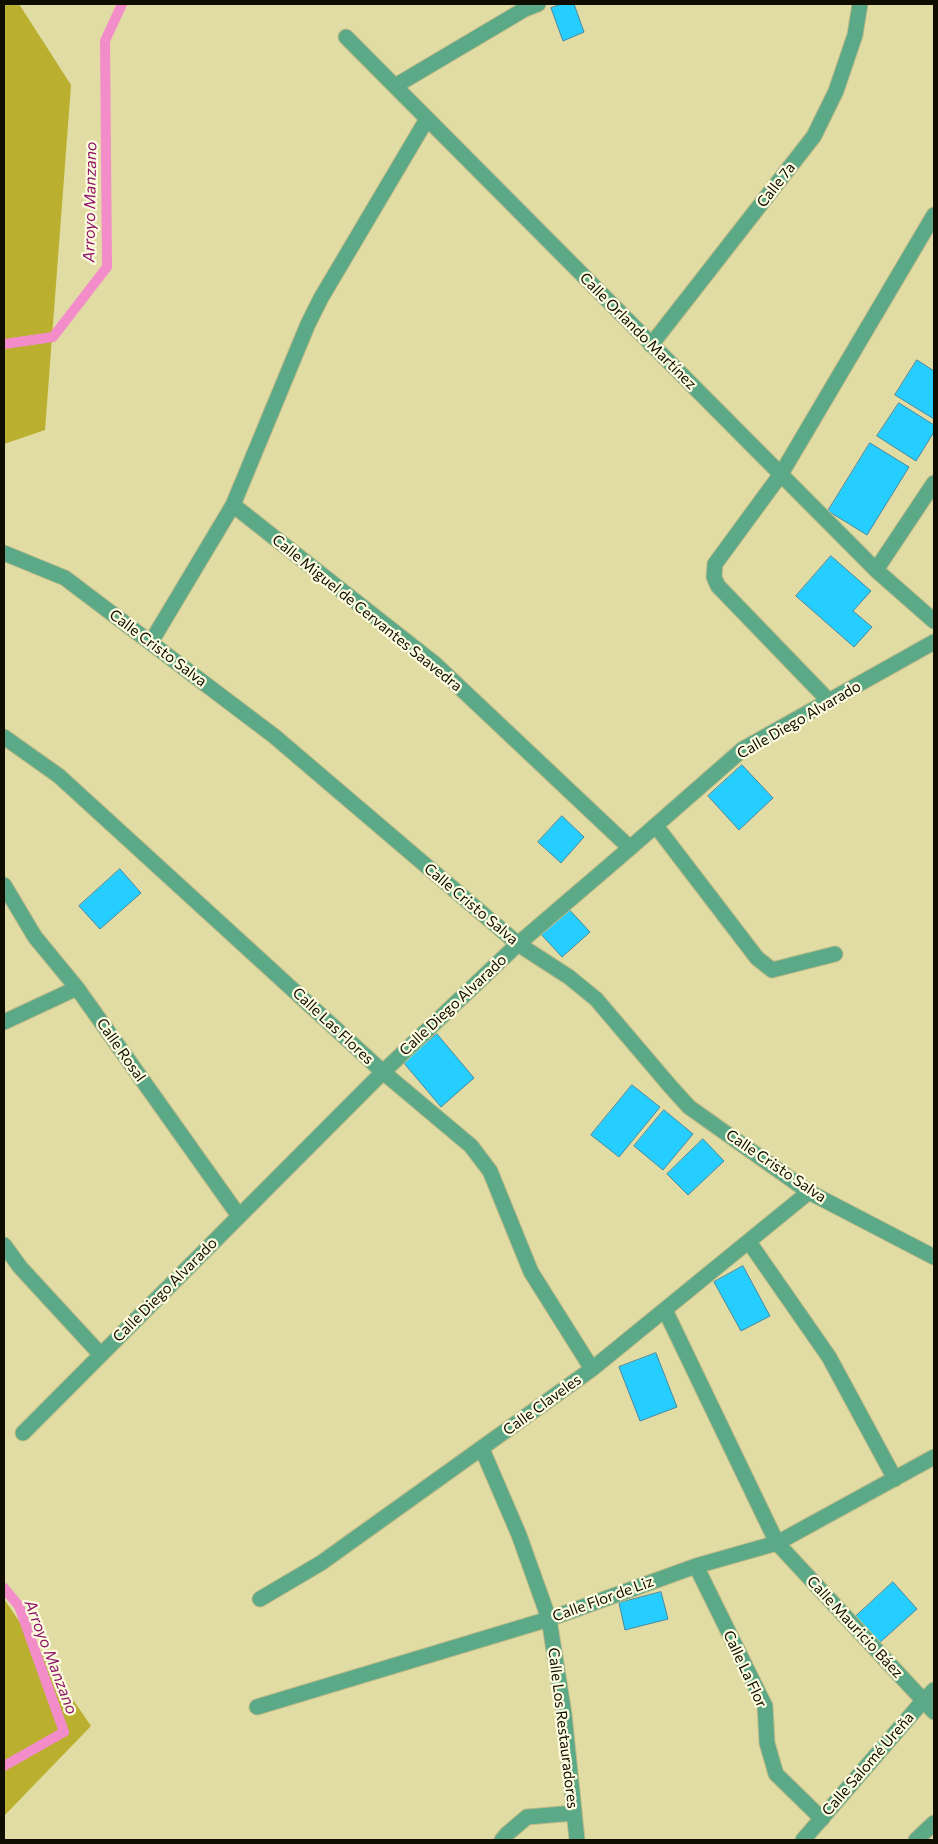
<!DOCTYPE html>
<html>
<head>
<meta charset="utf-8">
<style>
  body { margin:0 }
  #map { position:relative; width:938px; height:1844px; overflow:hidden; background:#e0dca3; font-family:Commissioner,sans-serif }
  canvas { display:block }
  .frame { position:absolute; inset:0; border:5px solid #0f0d00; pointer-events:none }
</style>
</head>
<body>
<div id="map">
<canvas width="938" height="1844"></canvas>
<div class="frame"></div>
</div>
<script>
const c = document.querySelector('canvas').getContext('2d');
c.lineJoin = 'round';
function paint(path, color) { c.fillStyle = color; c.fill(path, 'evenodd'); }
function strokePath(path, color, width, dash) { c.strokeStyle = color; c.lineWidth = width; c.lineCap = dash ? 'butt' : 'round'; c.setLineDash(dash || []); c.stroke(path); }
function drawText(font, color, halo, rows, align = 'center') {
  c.font = font + ' Commissioner,sans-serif'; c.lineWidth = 4.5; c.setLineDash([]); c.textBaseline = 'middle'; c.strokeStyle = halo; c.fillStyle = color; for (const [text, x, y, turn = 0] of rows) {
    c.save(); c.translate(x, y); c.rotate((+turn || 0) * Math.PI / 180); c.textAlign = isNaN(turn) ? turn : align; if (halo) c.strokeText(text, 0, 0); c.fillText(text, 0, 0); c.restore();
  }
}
paint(new Path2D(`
  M4 4H19L71 85 45 430 4 444Z
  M4 1599 91 1726 4 1816Z`), '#baaf2e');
strokePath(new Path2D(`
  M4 344 53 337 107 267 105 41 122 4
  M4 1588 19 1606 64 1732 4 1766`), '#f38dca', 10);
const building = new Path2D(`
  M562 4H574L584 32 563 41 551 8Z
  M917 360 934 371V419L895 395Z
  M899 403 934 425V432L916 461 877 436Z
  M870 443 909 467 867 535 828 511Z
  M831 556 871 591 853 611 872 627 854 647 796 596Z
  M742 765 773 798 739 830 708 796Z
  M562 816 584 837 561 863 538 842Z
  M120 869 141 893 100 929 79 906Z
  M565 905 590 932 562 957 538 931Z
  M437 1034 474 1078 441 1107 403 1062Z
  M632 1085 660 1107 619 1157 591 1135Z
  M664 1110 693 1134 663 1170 634 1146Z
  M703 1139 724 1161 688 1195 667 1174Z
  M743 1266 770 1316 741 1331 714 1282Z
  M656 1353 677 1407 640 1421 619 1367Z
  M893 1582 917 1609 877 1645 853 1619Z
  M661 1592 668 1619 625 1630 619 1603Z`);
paint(building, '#26ceff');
strokePath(building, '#4988a0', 1);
const minor = new Path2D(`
  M346 37 876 570 934 621
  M395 86 525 9 538 4
  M651 345 814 136 836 91 855 35 860 4
  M233 505 435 664 630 848
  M4 553 65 578 274 736 518 944 569 977 596 999 670 1086 689 1107 809 1192 934 1257
  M876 570 934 483
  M151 642 233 505 308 324 321 298 427 119
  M829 701 718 586 714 577 715 564 781 474 934 215
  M4 737 59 776 383 1072 471 1146 490 1171 531 1272 592 1369
  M656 826 757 958 772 970 835 954
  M4 885 35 937 77 988 239 1216
  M4 1022 77 988
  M749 1242 829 1357 895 1479
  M4 1245 20 1267 101 1355
  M665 1310 777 1543 934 1712
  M23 1433 383 1072 518 944 630 848 743 749 934 642
  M482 1449 519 1535 549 1619 564 1714 577 1840
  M696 1566 765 1706 767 1743 776 1774 822 1819
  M260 1599 321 1563 592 1369 809 1192
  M257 1707 549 1619 696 1566 777 1543 934 1457
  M502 1840 507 1834 527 1817 574 1813
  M803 1840 923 1701 934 1690
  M916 1840 934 1823`);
strokePath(minor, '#bfbb89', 17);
strokePath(minor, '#5ca988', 15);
drawText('15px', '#0f0d00', '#fdfcdf', [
  ["Calle 7a",776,185,-52],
  ["Calle Orlando Martínez",638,331,45],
  ["Calle Miguel de Cervantes Saavedra",367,613,39],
  ["Calle Cristo Salva",158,648,37],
  ["Calle Diego Alvarado",799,720,-30],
  ["Calle Cristo Salva",471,904,40],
  ["Calle Diego Alvarado",453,1005,-43],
  ["Calle Las Flores",333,1026,43],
  ["Calle Rosal",121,1050,55],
  ["Calle Cristo Salva",776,1166,34],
  ["Calle Diego Alvarado",165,1290,-45],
  ["Calle Claveles",542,1405,-36],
  ["Calle Flor de Liz",603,1599,-20],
  ["Calle Mauricio Báez",855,1627,47],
  ["Calle La Flor",745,1669,65],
  ["Calle Los Restauradores",563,1728,83],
  ["Calle Salomé Ureña",868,1764,-49]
]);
drawText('italic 16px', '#8e1569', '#fdfcdf', [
  ["Arroyo Manzano",90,202,-89],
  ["Arroyo Manzano",51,1657,69]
]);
</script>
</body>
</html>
